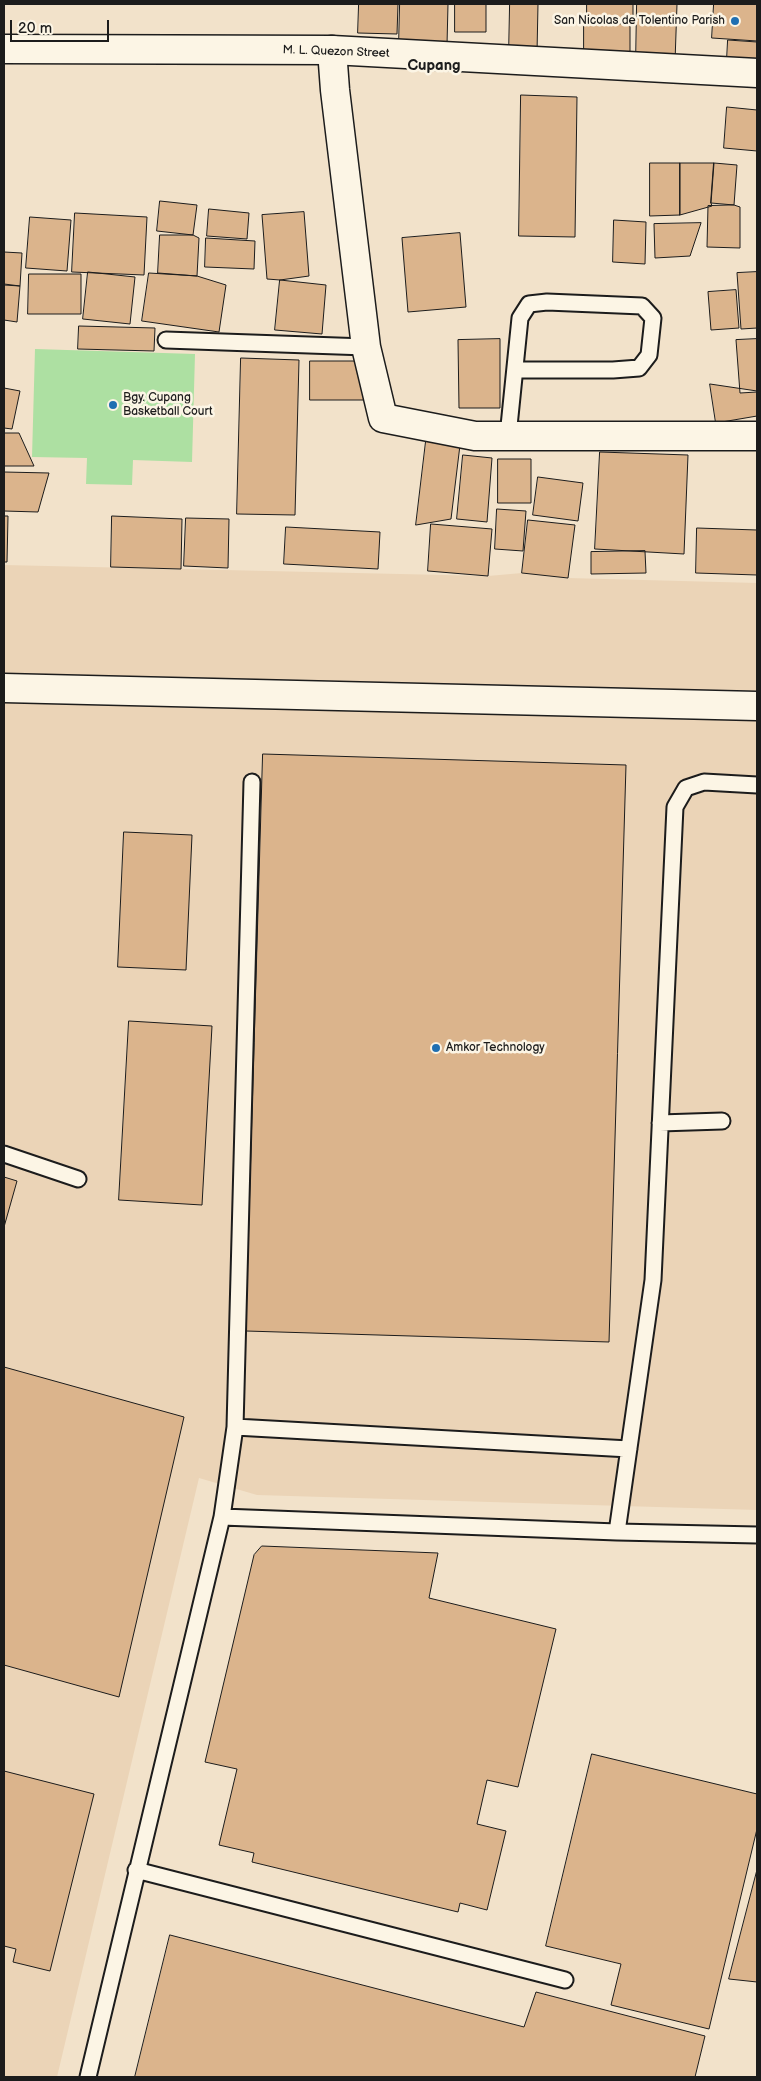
<!DOCTYPE html>
<html>
<head>
<meta charset="utf-8">
<style>
  body { margin:0 }
  #map { position:relative; width:761px; height:2081px; overflow:hidden; background:#f2e2ca; font-family:"Balsamiq Sans",sans-serif }
  canvas { display:block }
  .frame { position:absolute; inset:0; border:5px solid #1c1c1c; pointer-events:none }
  .scale { position:absolute; left:10px; top:20px; width:99px; height:22px; box-sizing:border-box; border:2px solid #1c1c1c; border-top:0; padding-left:6px; font-size:15px; line-height:18px; white-space:nowrap; color:#1c1c1c; -webkit-text-stroke:4px #fcf5e5; paint-order:stroke }
</style>
</head>
<body>
<div id="map">
<canvas width="761" height="2081"></canvas>
<div class="frame"></div>
<div class="scale">20 m</div>
</div>
<script>
const c = document.querySelector('canvas').getContext('2d');
c.lineJoin = 'round';
function paint(path, color) { c.fillStyle = color; c.fill(path, 'evenodd'); }
function strokePath(path, color, width, dash) { c.strokeStyle = color; c.lineWidth = width; c.lineCap = dash ? 'butt' : 'round'; c.setLineDash(dash || []); c.stroke(path); }
function drawText(font, color, halo, rows, align = 'center') {
  c.font = font + ' "Balsamiq Sans",sans-serif'; c.lineWidth = 5; c.setLineDash([]); c.textBaseline = 'middle'; c.strokeStyle = halo; c.fillStyle = color; for (const [text, x, y, turn = 0] of rows) {
    c.save(); c.translate(x, y); c.rotate((+turn || 0) * Math.PI / 180); c.textAlign = isNaN(turn) ? turn : align; if (halo) c.strokeText(text, 0, 0); c.fillText(text, 0, 0); c.restore();
  }
}
paint(new Path2D(`
  M4 565 488 576 522 573 568 578 757 583V1510L257 1495 199 1478 57 2077H4Z`), '#ebd4b7');
paint(new Path2D(`
  M35 349 195 354 192 462 133 460 132 485 86 484 87 458 32 457Z`), '#ade0a2');
const building = new Path2D(`
  M359 4H398L397 34 358 33Z
  M400 4H448L447 45 399 44Z
  M455 4H486V32H455Z
  M510 4H538L537 53H509Z
  M587 4H633V22L587 20Z
  M637 4H677L675 62 636 61Z
  M714 4H757V41L712 38Z
  M584 23 630 24V59L584 58Z
  M728 40 757 42V60L727 59Z
  M521 95 577 97 575 237 519 236Z
  M727 107 757 110V151L724 148Z
  M650 163H680V215L650 216Z
  M680 163H714L711 203 712 206 680 215Z
  M714 163 737 165 734 205 711 203Z
  M160 201 197 205 193 235 157 231Z
  M734 205 740 207V248L707 247 708 206Z
  M209 209 249 213 247 239 207 236Z
  M304 212 309 276 280 280 267 279 262 215Z
  M75 213 147 217 144 275 72 272Z
  M30 217 71 220 67 271 26 268Z
  M614 220 646 222 645 264 613 262Z
  M701 223 690 256 655 258 654 224Z
  M460 233 466 307 408 312 402 238Z
  M160 235H193L199 238 197 276 158 273Z
  M206 238 255 241 254 269 205 267Z
  M4 252 22 253 20 286 4 285Z
  M88 272 135 277 130 324 83 319Z
  M757 272V328L741 329 737 273Z
  M149 273 197 276 226 285 219 332 142 321Z
  M29 274H81V314H28Z
  M280 280 326 285 322 334 275 330Z
  M4 284 20 286 17 322 4 320Z
  M736 290 739 328 711 330 708 292Z
  M79 326 155 328 154 351 78 349Z
  M500 339V408H459L458 340Z
  M757 339V392L740 393 736 340Z
  M241 358 299 360 295 515 237 514Z
  M310 361H365V400H310Z
  M710 384 757 391V416L716 423Z
  M4 388 20 391 12 429 4 428Z
  M4 433H19L34 466H4Z
  M426 441 460 445 451 519 416 525Z
  M600 452 688 455 684 554 595 549Z
  M463 455 492 458 487 522 457 519Z
  M498 459H531V503H498Z
  M4 472 49 473 38 512 4 511Z
  M538 477 583 483 578 521 533 515Z
  M497 509 526 511 523 551 495 549Z
  M4 516H8L7 562H4Z
  M112 516 182 519 181 569 111 567Z
  M186 518 229 519 228 568 184 566Z
  M528 520 575 525 568 578 522 573Z
  M431 524 492 529 488 576 428 571Z
  M286 527 380 532 378 569 284 564Z
  M697 528 757 530V575L696 573Z
  M645 551 646 573 591 574V552Z
  M263 754 626 765 609 1342 246 1331Z
  M124 832 192 835 186 970 118 967Z
  M129 1021 212 1026 202 1205 119 1200Z
  M4 1177 17 1181 4 1227Z
  M4 1367 184 1417 119 1697 4 1665Z
  M262 1546 438 1553 429 1598 556 1629 518 1787 487 1780 477 1824 506 1831 487 1910 460 1903 458 1912 252 1862 254 1853 219 1845 237 1769 205 1762 254 1555Z
  M592 1754 757 1794V1829L709 2029 611 2005 621 1964 546 1946Z
  M4 1771 94 1794 50 1971 13 1962 16 1949 4 1946Z
  M757 1870V1982L729 1979Z
  M170 1935 524 2027 536 1992 705 2036 695 2077H135Z`);
paint(building, '#dbb48c');
strokePath(building, '#1c1c1c', 1);
const service = new Path2D(`
  M166 340 366 347
  M508 436 520 318 529 304 547 302 642 306 653 318 649 355 639 368 613 370H515
  M660 1123 722 1121
  M4 1154 78 1179
  M235 1427 629 1449
  M222 1517 617 1532 757 1535
  M617 1532 653 1280 675 807 686 788 704 782 757 785
  M136 1870 565 1980
  M88 2077 222 1517 235 1427 252 782`);
const minor = new Path2D(`
  M332 50 335 90 366 347 383 418 475 436H757
  M4 688 757 706`);
const secondary = new Path2D(`
  M4 49 332 50 757 73`);
strokePath(service, '#1c1c1c', 19);
strokePath(minor, '#1c1c1c', 31);
strokePath(secondary, '#1c1c1c', 31);
strokePath(service, '#fcf5e5', 15);
strokePath(minor, '#fcf5e5', 28);
strokePath(secondary, '#fcf5e5', 28);
for (const [x, y, r, color] of [
  [735,21,5,"#1f6fb2"],
  [113,405,5,"#1f6fb2"],
  [436,1048,5,"#1f6fb2"]
]) { const dot = new Path2D(); dot.arc(x, y, r, 0, 2 * Math.PI); c.fillStyle = color; c.fill(dot); strokePath(dot, '#fcf5e5', 2); }
drawText('12px', '#1c1c1c', '#fcf5e5', [
  ["San Nicolas de Tolentino Parish",725,21,"right"],
  ["Bgy. Cupang",123,398],
  ["Basketball Court",123,412],
  ["Amkor Technology",446,1048]
], 'left');
drawText('12px', '#1c1c1c', '#fcf5e5', [
  ["M. L. Quezon Street",336,52,2]
]);
drawText('bold 15px', '#1c1c1c', '#fcf5e5', [
  ["Cupang",434,66]
]);
</script>
</body>
</html>
